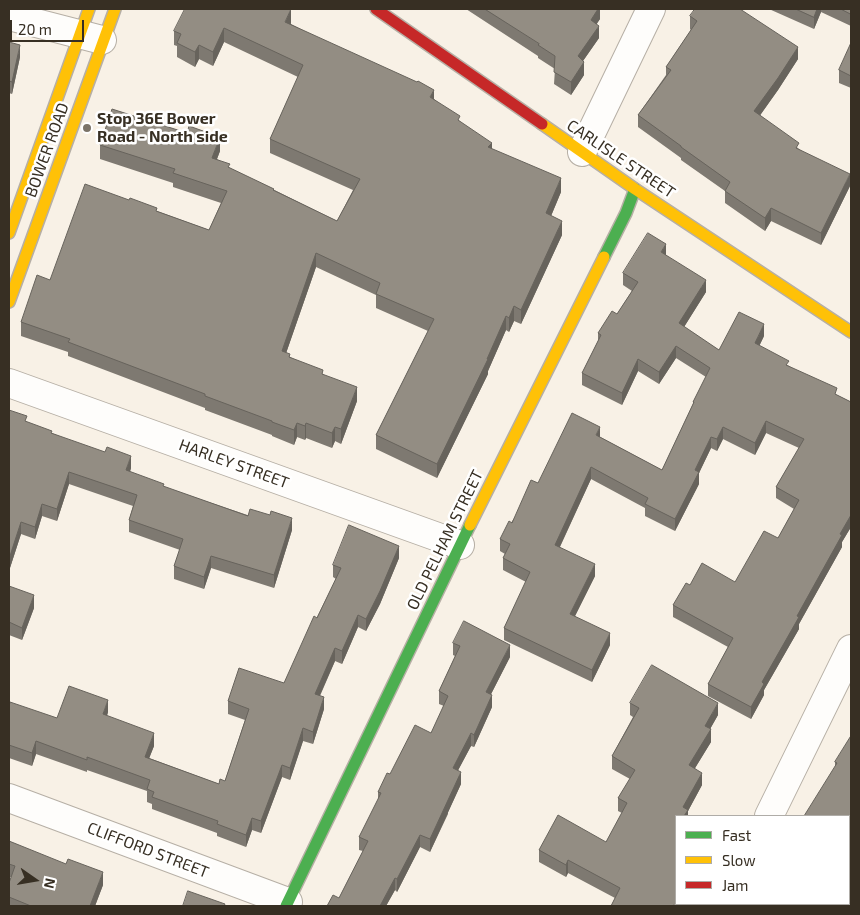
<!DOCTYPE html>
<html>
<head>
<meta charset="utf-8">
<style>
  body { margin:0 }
  #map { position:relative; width:860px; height:915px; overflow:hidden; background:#f8f1e6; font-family:"Exo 2",sans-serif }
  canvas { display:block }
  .frame { position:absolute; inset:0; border:10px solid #372f23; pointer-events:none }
  .legend { position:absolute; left:675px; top:815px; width:175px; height:90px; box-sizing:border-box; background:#fff; border:1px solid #afaca7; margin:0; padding:6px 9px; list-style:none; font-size:15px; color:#372f23 }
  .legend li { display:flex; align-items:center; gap:10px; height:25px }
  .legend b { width:25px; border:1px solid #afaca7 }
  .north { position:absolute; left:10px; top:855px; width:50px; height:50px; -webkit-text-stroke:4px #fff; paint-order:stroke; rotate:103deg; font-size:14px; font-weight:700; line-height:20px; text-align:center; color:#372f23 }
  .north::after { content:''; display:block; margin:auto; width:18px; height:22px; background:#372f23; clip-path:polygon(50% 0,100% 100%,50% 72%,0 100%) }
  .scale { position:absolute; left:10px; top:20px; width:74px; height:22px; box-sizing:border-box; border:2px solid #372f23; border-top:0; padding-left:6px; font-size:15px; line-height:18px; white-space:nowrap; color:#372f23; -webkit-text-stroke:4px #fff; paint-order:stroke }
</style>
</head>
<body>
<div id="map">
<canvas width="860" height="915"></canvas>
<div class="frame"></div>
<ul class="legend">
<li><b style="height:6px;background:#4caf50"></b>Fast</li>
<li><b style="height:6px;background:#ffc107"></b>Slow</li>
<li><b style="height:6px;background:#c62828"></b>Jam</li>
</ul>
<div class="north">N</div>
<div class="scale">20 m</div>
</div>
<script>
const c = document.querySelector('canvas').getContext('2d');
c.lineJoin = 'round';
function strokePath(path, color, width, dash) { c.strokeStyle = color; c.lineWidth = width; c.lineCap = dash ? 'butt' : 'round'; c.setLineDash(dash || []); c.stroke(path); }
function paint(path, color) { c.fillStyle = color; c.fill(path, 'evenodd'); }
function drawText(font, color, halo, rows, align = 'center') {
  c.font = font + ' "Exo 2",sans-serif'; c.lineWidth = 5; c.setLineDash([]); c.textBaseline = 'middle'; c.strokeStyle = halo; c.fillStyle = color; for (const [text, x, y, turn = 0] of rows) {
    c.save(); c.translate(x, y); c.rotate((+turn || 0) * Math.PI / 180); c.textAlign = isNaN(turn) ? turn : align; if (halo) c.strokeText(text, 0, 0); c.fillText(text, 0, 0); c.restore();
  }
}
const street = new Path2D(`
  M9 16 102 40
  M582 152 651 9
  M9 383 460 545
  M9 798 288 902
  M769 816 851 649
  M770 904 774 906
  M726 906 727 904`);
const fast = new Path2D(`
  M604 257 626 213 635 189
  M286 906 470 525`);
const slow = new Path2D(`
  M542 124 635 189 851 332
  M9 233 89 9
  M9 302 115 9
  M470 525 604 257`);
const jam = new Path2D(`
  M376 9 542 124`);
strokePath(street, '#b6afa5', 30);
strokePath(fast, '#b6afa5', 14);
strokePath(slow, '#b6afa5', 14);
strokePath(jam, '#b6afa5', 14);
strokePath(street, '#fefdfb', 28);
strokePath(fast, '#4caf50', 11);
strokePath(slow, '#ffc107', 11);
strokePath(jam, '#c62828', 11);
paint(new Path2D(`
  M466 9H600V19L596 24 599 38 583 61 584 75 571 95 554 84 555 69 538 58V56Z
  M769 9H851V26L821 12 814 29Z
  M690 16 798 59 778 90 760 115 799 149 850 186 821 245 771 221 765 231 725 203V191L681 160V158L638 127V115L666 75V67L691 30 690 29Z
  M291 23V24L434 99 492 149 561 192 551 216 562 235 521 324 514 321 509 332 506 330 488 371V374L437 478 376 449V435L428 331 376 308V295L316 267 286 353 290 357 323 374 357 401 341 444 335 441 332 448 306 438 305 440 297 437 294 445 272 436V435L205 410V408L68 356V352L21 336V322L50 280 157 211 209 230 221 203 173 187V183L100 159V145L220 151 217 159 230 168 337 221 353 190 270 153V139L298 77 224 42 213 66 199 59 195 67 177 57V46L174 45V31Z
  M9 42 20 57 12 94 9 93Z
  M851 43V88L839 83V70Z
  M666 255 706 292 684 327 719 350 764 336 759 346 789 366 837 395 851 402V527L842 542V547L799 624V629L764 690V695L751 719 708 696V684L728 647 673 617V605L690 585 735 582 778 538 794 509 776 498V487L799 448 766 433 755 455 723 439 717 451 711 448 699 473V484L675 531 645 516V508L591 479 560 547 595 576 575 616 610 645 592 682 504 640V628L526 582 503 570V558L505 554 500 551V539L538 483 600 437 662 470 693 404V402L706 377 676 358 659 384 638 371 622 405 582 385V373L598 341V333L617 314 632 291 623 285V273Z
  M9 410 27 422 131 468 130 472 164 487 292 530 274 588 211 568 204 589 174 579V566L180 550 129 532V520L133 506 69 484 57 521 42 516 35 539 21 534 9 571Z
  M399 558 380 604 366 631 358 627 342 664 335 661 320 696 324 709 313 744 303 741 290 780 282 777 261 833 252 830 246 847 217 836V833L152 809V804L147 802V791L87 770V772L36 754 32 766 9 758V707L57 718 108 712 107 716 154 746 149 758 219 784 225 781 245 720 228 714V701L284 683 336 579 333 577V565Z
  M9 586 34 608 22 640 9 635Z
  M453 643 510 657 491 694 492 707 474 747 471 746 458 770 461 784 448 812V814L430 852 420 847 397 892 395 890 386 906H327L339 898 363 851 359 850V837L378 800V792L390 774 431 733 444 706 439 704V691L455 656 453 655Z
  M630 703 718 715 710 729 711 742 695 768 702 785 688 811 682 906H611L615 898 568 873 566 877 539 862V850L606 842 622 813 618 811V798L630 779 612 769V756L633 717 630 715Z
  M851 736V854L849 852V816L835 766V762Z
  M9 841 103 885 95 906H9V883L11 877H9Z`), '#7e7971');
paint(new Path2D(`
  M291 9V23L285 36V22Z
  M598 9H600V19L591 33V20Z
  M817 9H821V12L814 29V17Z
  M599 26V38L578 68V56Z
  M224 28V42L213 66V52Z
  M20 45V57L12 94V82Z
  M199 45V59L195 67V52Z
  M798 47V59L778 90 754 124V111Z
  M584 62V75L571 95V82Z
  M434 90V104L430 97Z
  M220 137V151L212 172V158Z
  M492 143V157L488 147Z
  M850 174V186L821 245V233Z
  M561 178V192L546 228V213Z
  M771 208V221L765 231V218Z
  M562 221V235L521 324V310Z
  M666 244V256L661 252Z
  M316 253V267L282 365V351Z
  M706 280V292L679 335V323Z
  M514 306V321L509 332V318Z
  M506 316V330L488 371V374L437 478V464L487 359Z
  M764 324V336L755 355V343Z
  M676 346V358L659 384V372Z
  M638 359V371L622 405V393Z
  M357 387V401L341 444V429Z
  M766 421V433L755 455V443Z
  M297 423V437L294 445V430Z
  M306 423V438L305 440V426Z
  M335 427V441L332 448V433Z
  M600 427V439L596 435Z
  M723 427V439L717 451V439Z
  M711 437V448L699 473V484L675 531V519L695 470Z
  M131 456V468L126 483V470Z
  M591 467V479L555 557V545Z
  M69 472V484L57 521V509Z
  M42 504V516L35 539V527Z
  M851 515V527L842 542V547L799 624V629L764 690V695L751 719V707L762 682 840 534Z
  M292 518V530L274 588V575Z
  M21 522V534L9 571V559Z
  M399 546V558L380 604 366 631V619Z
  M211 556V568L204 589V577Z
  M595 564V576L570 626V614Z
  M34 595V608L22 640V628Z
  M358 615V627L342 664V651Z
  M610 633V645L592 682V670Z
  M510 645V657L486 704V692Z
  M335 648V661L315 706V694Z
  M492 695V707L474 747V735Z
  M324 697V709L313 744V732Z
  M108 700V712L103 727V714Z
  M718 703V715L705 738V726Z
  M303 728V741L290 780V768Z
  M711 729V742L689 778V765Z
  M154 733V746L145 769V757Z
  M471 733V746L453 780V768Z
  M36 741V754L32 766V753Z
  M282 765V777L261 833V821Z
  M461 772V784L430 852V839Z
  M702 773V785L688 811V816H683V807Z
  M252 818V830L246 847V835Z
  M420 835V847L397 892V879Z
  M568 860V873L566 877V865Z
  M103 872V885L95 906H90Z
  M395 878V890L386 906H380Z
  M676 904H683L682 906H675Z`), '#67635c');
const building = new Path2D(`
  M185 9H291L285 22 417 82 418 81 434 90 430 97 460 116 458 120 492 143 488 147 561 178 546 213 562 221 521 310 514 306 509 318 506 316 487 359H488L437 464 376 435 434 319 376 294 380 283 316 253 282 351 290 354 289 357 323 370 322 374 357 387 341 429 335 427 332 433 306 423 305 426 297 423 294 430 272 422V421L205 396V394L68 342 70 339 21 322 37 275 50 280 85 184 129 200 130 198 157 208 156 211 209 230 227 191 173 173 175 169 100 145 112 109 187 133 189 126 220 137 212 158 230 164 228 167 274 189 273 190 337 221 360 179 270 139 303 65 224 28 213 52 199 45 195 52 177 43 181 34 174 31Z
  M485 9H598L591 20 599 26 578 56 584 62 571 82 554 72 555 56 538 45 539 44Z
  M695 9H740L798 47 778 78 754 111 799 143 796 148 850 174 821 233 771 208 765 218 725 191 730 182 681 147V146L638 115 671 70 666 67 697 21 690 16Z
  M796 9H817L814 17Z
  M841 9H851V14Z
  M9 42 20 45 12 82 9 81Z
  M851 43V76L839 70Z
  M648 233 666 244 661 252 706 280 679 323 719 350 739 312 764 324 755 343 789 361 786 365 837 388 835 394 851 402V515L840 534 842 535 797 616 799 617 762 682 764 684 751 707 708 684 733 638 673 605 686 583 690 585 702 563 735 582 764 531 778 538 799 500 776 487 804 439 766 421 755 443 723 427 717 439 711 437 695 470 699 472 675 519 645 504 648 498 591 467 555 545 595 564 570 614 610 633 592 670 504 628 530 572 503 558 510 544 500 539 509 521 512 523 531 480 538 483 572 413 600 427 596 435 662 470 694 402H693L710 368 676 346 659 372 638 359 622 393 582 373 601 335 598 333 612 311 617 314 638 282 623 273Z
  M9 410 27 416 25 421 52 431 51 433 105 452 107 447 131 456 126 470 164 484 163 486 248 516 250 509 270 515 271 511 292 518 274 575 211 556 204 577 174 566 183 539 129 520 137 495 69 472 57 509 42 504 35 527 21 522 9 559Z
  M349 525 399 546 380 591 366 619 358 615 342 651 335 648 315 694 324 697 313 732 303 728 290 768 282 765 261 821 252 818 246 835 217 824 218 821 152 797 154 792 147 789 150 780 87 757V760L36 741 32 753 9 745V707L10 702 57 718 69 686 108 700 103 714 154 733 145 757 219 784 220 779 225 781 249 709 228 701 239 668 284 683 314 616 317 618 341 568 333 565Z
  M9 586 34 595 22 628 9 622Z
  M464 621 510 645 486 692 492 695 474 735 471 733 453 768 461 772 430 839 420 835 397 879 395 878 380 906H327L333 895 339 898 368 841 359 837 381 793 378 792 387 773 390 774 415 725 431 733 448 696 439 691 460 646 453 643Z
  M652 665 718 703 705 726 711 729 689 765 702 773 683 807 688 810 684 816H676V904L675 906 673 905V906H611L620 888 568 860 566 865 539 850 558 815 606 842 627 803 618 798 635 770 612 756 639 708 630 703Z
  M851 736V841L849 840V816H804L837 763 835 762Z
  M9 841 66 864 68 859 103 872 90 906H31L9 897V883L15 866 9 864Z
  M188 891 225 904 224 906H183Z`);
paint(building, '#938d83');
strokePath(building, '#67635c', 1);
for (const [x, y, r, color] of [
  [87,128,5,"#7b7367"]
]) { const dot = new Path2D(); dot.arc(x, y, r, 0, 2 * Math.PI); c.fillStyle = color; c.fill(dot); strokePath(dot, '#fff', 2); }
drawText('bold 16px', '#372f23', '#fff', [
  ["Stop 36E Bower",97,119],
  ["Road - North side",97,137]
], 'left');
drawText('16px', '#372f23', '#fff', [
  ["BOWER ROAD",47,150,-70],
  ["CARLISLE STREET",621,159,34],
  ["HARLEY STREET",234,464,20],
  ["OLD PELHAM STREET",445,540,-64],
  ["CLIFFORD STREET",148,850,21]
]);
</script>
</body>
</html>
